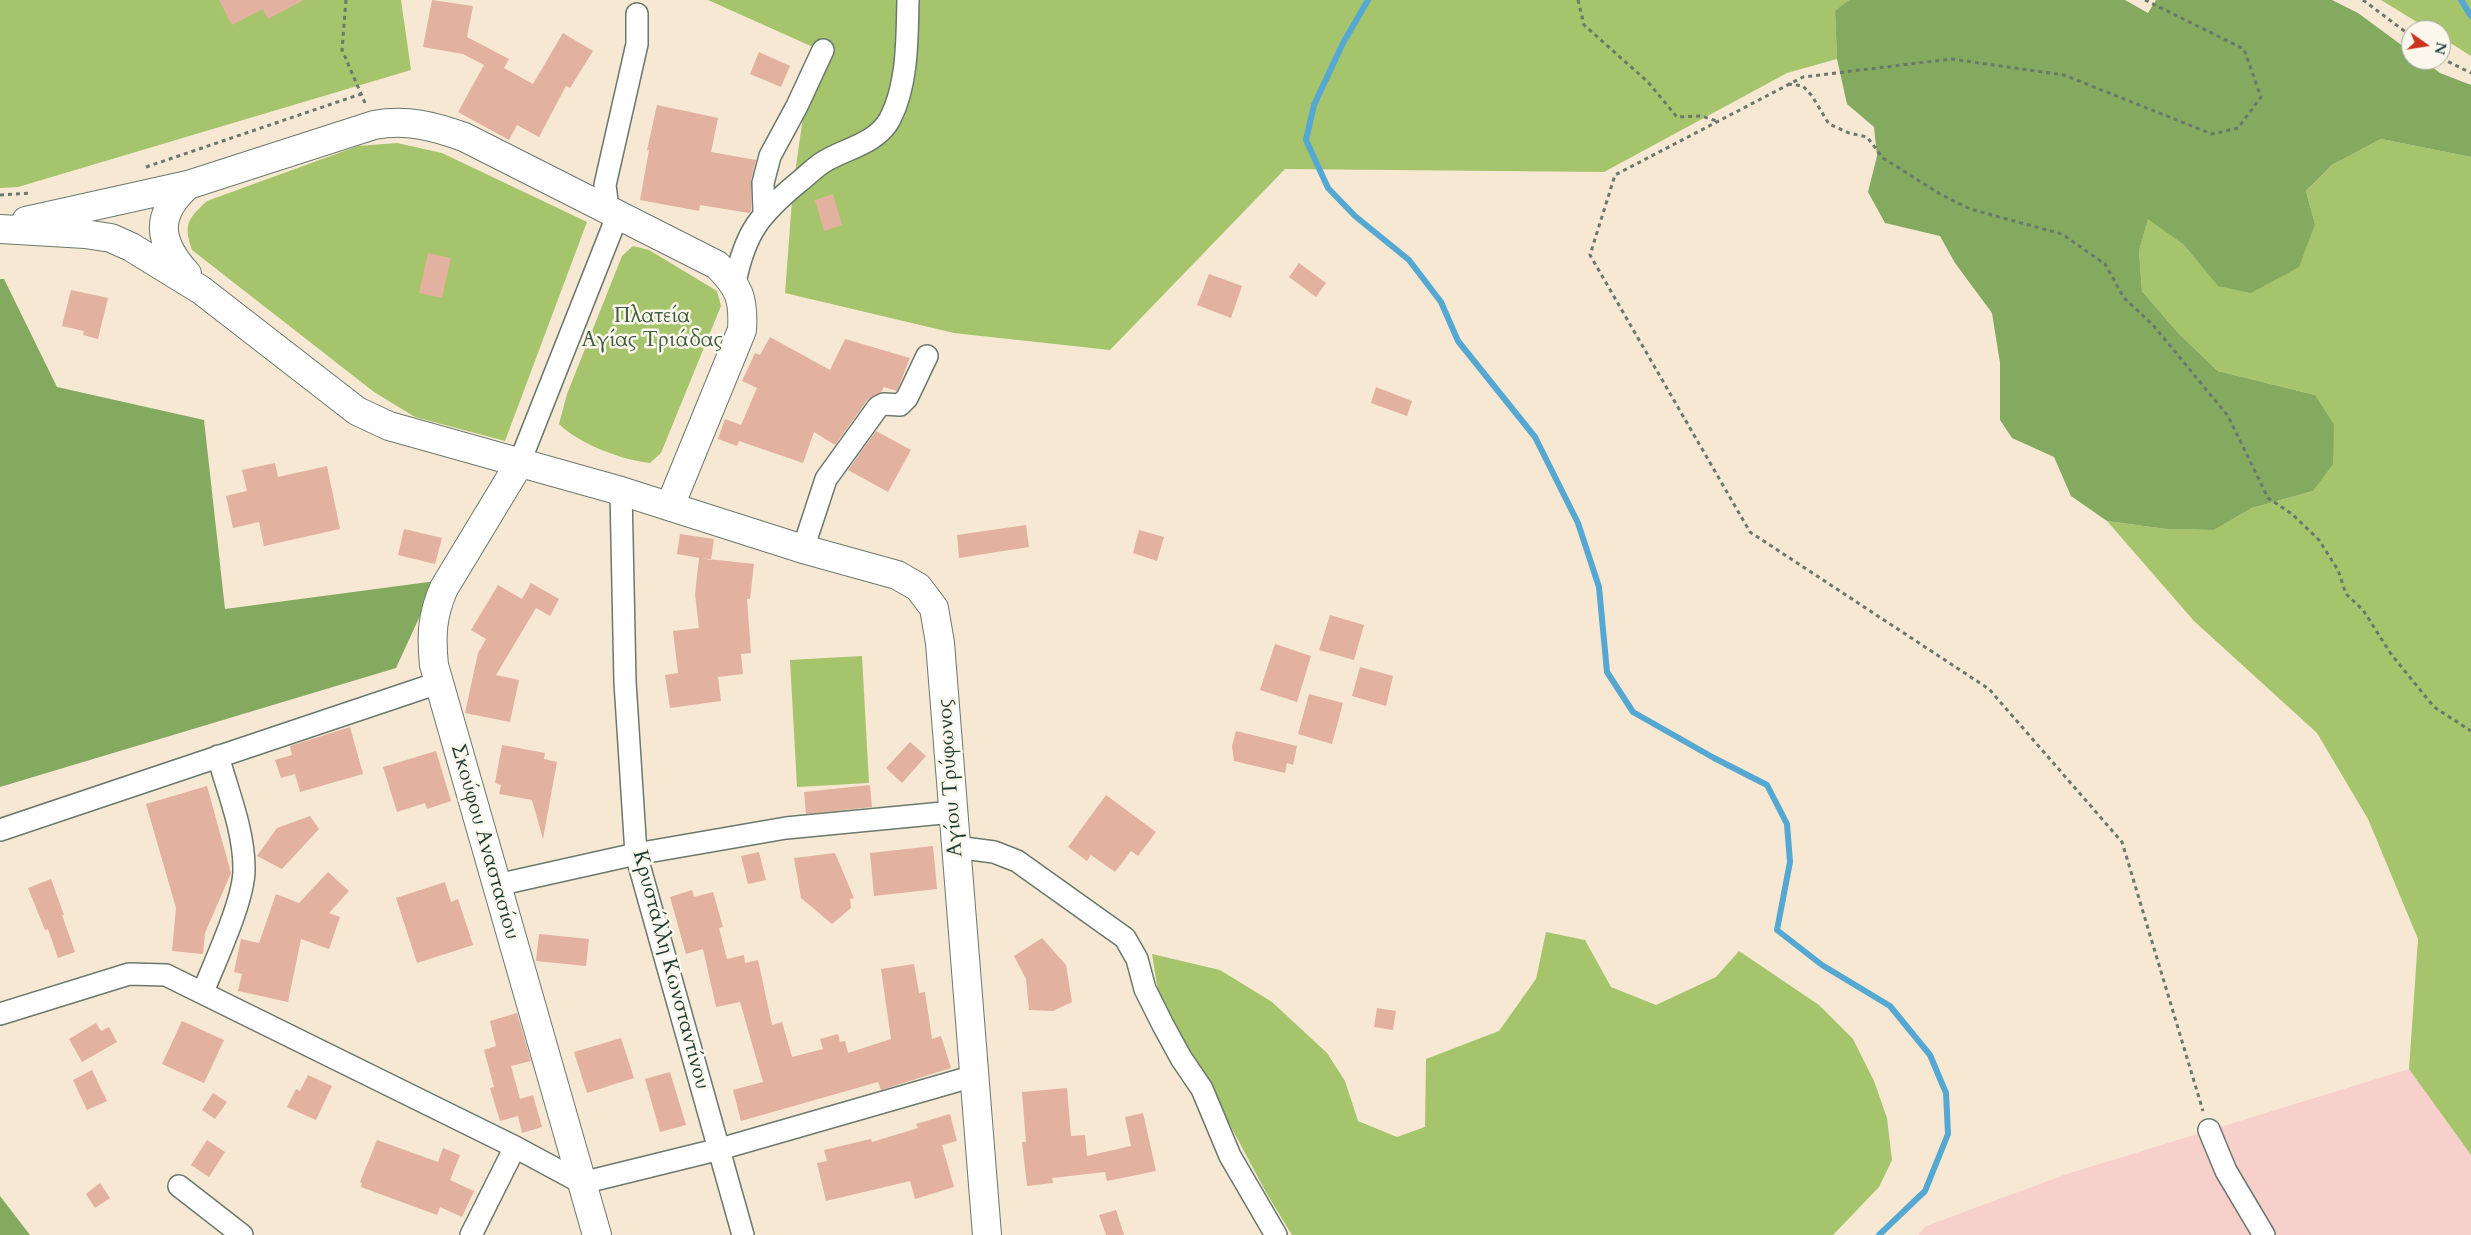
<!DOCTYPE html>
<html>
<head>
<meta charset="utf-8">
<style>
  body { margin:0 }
  #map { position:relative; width:2471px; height:1235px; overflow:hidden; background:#f6e8d3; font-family:Cardo,serif }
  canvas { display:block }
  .north { position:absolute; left:2401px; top:20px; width:50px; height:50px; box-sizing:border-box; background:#fbf7ec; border:1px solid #a3ada2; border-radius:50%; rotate:103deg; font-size:14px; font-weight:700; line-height:20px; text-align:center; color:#1f3d34 }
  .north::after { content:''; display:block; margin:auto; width:18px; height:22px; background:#c8321e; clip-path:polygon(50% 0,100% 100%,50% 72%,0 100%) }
</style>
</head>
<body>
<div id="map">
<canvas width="2471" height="1235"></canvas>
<div class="north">N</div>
</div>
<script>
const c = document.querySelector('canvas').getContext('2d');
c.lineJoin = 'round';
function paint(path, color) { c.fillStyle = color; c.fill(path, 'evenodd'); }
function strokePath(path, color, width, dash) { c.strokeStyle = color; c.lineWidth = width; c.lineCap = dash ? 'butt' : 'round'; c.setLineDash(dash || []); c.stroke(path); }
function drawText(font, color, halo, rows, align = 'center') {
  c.font = font + ' Cardo,serif'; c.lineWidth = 5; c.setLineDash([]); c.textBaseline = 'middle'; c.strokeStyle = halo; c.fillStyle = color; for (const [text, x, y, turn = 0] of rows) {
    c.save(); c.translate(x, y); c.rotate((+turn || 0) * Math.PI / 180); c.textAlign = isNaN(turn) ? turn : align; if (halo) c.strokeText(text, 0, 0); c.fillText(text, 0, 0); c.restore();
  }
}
paint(new Path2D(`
  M2409 1069 2471 1155V1235H1918L1926 1226 2067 1174Z`), '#f7d0cc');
paint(new Path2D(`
  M0 0H401L411 70 18 187 0 188Z
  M708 0H1849L1835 12 1837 59 1787 73 1604 172 1285 169 1110 350 954 333 785 293 793 187 813 47Z
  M2381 0H2471V56L2441 37V30H2430Z
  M2381 139 2471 157V1155L2409 1069 2418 939 2368 819 2317 733 2194 621 2107 521 2166 529 2214 530 2252 508 2313 491 2315 395 2218 371 2179 334 2142 291 2139 251 2148 218 2184 245 2218 285 2315 224 2306 191 2332 165Z
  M397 143 442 153 587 222 505 441 415 417 374 392 192 250C183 224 188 219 207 201L358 146Z
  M633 246 649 250 717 291 721 306 661 453 650 463C622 460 579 444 559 424L567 394 622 256Z
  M862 656 869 783 797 787 790 660Z
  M1546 932 1585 940 1611 987 1656 1005 1716 977 1739 951 1819 1005 1853 1039 1874 1081 1887 1118 1892 1160 1879 1187 1833 1235H1292L1267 1194 1158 991 1152 954 1220 970 1272 1002 1327 1053 1345 1081 1358 1121 1397 1137 1425 1127 1426 1059 1499 1031 1536 979Z`), '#a5c46c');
paint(new Path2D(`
  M1849 0H2125L2148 13 2156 0H2332L2358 13 2411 52V60H2423L2440 73 2471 85V157L2381 139 2332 165 2306 191 2315 224 2299 267 2251 293 2218 286 2184 245 2148 219 2139 251 2142 291 2179 334 2218 371 2315 395 2334 425 2333 464 2313 491 2252 508 2214 530 2166 529 2107 521 2071 496 2054 457 2012 438 2000 420V363L1992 313 1955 263 1940 236 1885 223 1868 192 1877 156 1874 127 1847 104 1837 59 1835 11Z
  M0 279H4L57 387 204 420 225 609 436 581 396 668 0 787Z
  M0 1196 30 1235H0Z`), '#84aa60');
strokePath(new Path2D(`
  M1368 0 1343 43 1314 105 1306 140 1328 188 1355 216 1409 260 1441 302 1458 341 1535 437 1578 523 1599 587 1607 672 1633 712 1714 758 1767 785 1787 824 1790 862 1777 930 1822 965 1890 1006 1930 1055 1946 1093 1948 1134 1925 1191 1879 1235
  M2461 0 2471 16`), '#55a8d1', 6);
paint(new Path2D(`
  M219 0H304L268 19 263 9 232 25Z
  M432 0 473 6 467 37 509 59 504 68 533 84 563 33 593 51 570 88 566 86 539 137 517 125 509 140 458 112 484 65 463 54 423 47Z
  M759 52 790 66 781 87 750 74Z
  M657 105 718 118 711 152 756 160 751 180V211L749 213 700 205 699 211 640 200 649 150H647Z
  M833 194 842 225 824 231 815 200Z
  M428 253 451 258 442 298 419 293Z
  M1299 263 1326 283 1316 297 1289 277Z
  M1209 274 1242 286 1231 318 1197 305Z
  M71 290 108 298 98 339 83 335 84 331 62 326Z
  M770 337 830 370 845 339 910 358 897 391 884 387 881 392 868 399 835 445 814 432 803 463 739 441 737 446 718 439 725 419 741 425 757 388 742 381 755 353 760 355Z
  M1376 387 1412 401 1407 416 1371 403Z
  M876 431 911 450 888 492 848 470Z
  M275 463 278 477 327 466 340 529 264 546 259 522 233 528 226 496 247 491 242 470Z
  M1026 525 1029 547 959 558 957 535Z
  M404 529 442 538 435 564 398 555Z
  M1139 530 1164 537 1157 561 1133 553Z
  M680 534 714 539 711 560 677 554Z
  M699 558 754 564 750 599H747L751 653 741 654 743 674 718 677 721 701 670 708 665 675 678 673 673 631 699 628 695 594Z
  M531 583 559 599 550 616 536 608 496 675 519 680 510 722 465 713 478 653 486 639 471 630 498 585 522 599Z
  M1330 615 1364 625 1354 660 1319 650Z
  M1275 644 1311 656 1297 702 1260 690Z
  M1360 667 1393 676 1386 706 1352 696Z
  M1309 694 1343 703 1332 744 1298 734Z
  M350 727 363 774 300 792 295 774 281 778 275 760 292 755 290 746Z
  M1236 731 1297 746 1293 765 1287 763 1285 773 1234 761 1232 746Z
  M910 742 926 756 902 783 886 768Z
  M502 745 545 753 544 759 557 762 543 839 532 800 499 794 501 785 495 783Z
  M436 751 451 801 427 809 425 803 397 812 383 767Z
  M870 785 872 807 806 814 804 792Z
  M207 786 231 873 205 933 203 954 172 951 176 908 146 804Z
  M1106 795 1156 832 1138 856 1131 851 1115 872 1091 855 1087 861 1068 847Z
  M310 816 319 829 282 869 257 856 277 828Z
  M933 846 937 889 874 896 870 853Z
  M759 852 766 880 748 884 741 856Z
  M835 853 854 898 850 899 851 908 832 924 801 898 794 858Z
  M328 872 349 891 329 913 340 917 329 949 301 939 288 1002 238 991 242 974 234 972 241 939 259 943 276 894 299 903Z
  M51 879 64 915H62L75 952 58 958 48 929 45 930 28 888Z
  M445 882 451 902 458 899 473 945 417 963 396 898Z
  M692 890 694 897 713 892 723 927 719 928 727 959 744 955 745 963 758 960 772 1025 782 1022 792 1057 823 1049 820 1039 838 1034 840 1042 845 1041 848 1053 891 1039 881 969 914 964 919 993 925 992 932 1039 941 1036 951 1068 881 1090 878 1082 741 1121 733 1090 763 1082 740 1002 716 1007 703 949 686 954 670 897Z
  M539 934 589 939 586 966 536 961Z
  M1042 938 1066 965 1072 1002 1053 1011 1029 1010 1026 979 1014 956Z
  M1377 1008 1396 1011 1393 1030 1374 1027Z
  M517 1013 531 1061 511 1066 520 1099 533 1095 542 1127 522 1133 518 1116 500 1121 490 1088 494 1087 484 1050 496 1046 490 1021Z
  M182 1021 224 1040 204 1083 162 1064Z
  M96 1023 101 1031 109 1027 117 1042 82 1062 69 1039Z
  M621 1038 634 1078 587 1093 574 1052Z
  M92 1070 107 1101 87 1110 73 1080Z
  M670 1072 686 1125 660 1132 645 1079Z
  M308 1075 332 1086 316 1120 287 1107 296 1089 300 1091Z
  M1067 1088 1071 1136 1085 1135 1087 1156 1131 1146 1125 1117 1143 1113 1156 1171 1107 1181 1105 1172 1052 1178 1053 1183 1027 1186 1022 1142H1026L1022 1092Z
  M213 1093 227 1102 215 1119 202 1110Z
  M950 1114 957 1141 942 1145 954 1187 915 1199 910 1181 826 1201 817 1163 827 1161 824 1150 871 1139 872 1142 918 1128 916 1124Z
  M207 1140 225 1152 209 1177 191 1165Z
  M377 1140 438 1162 443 1148 460 1155 450 1180 474 1191 462 1217 440 1207 437 1215 361 1187 362 1183 360 1182Z
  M100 1183 110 1198 95 1208 86 1194Z
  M1116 1210 1124 1235H1106L1099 1215Z`), '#e3b19f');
const minor = new Path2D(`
  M608 209 605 185 637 44V14
  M764 212 763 183 770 156 797 106 823 50
  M735 283C745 232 760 214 800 181 809 174 817 165 827 160 848 148 877 143 890 119 908 84 907 39 908 0
  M519 464 618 214
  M621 491 625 682 636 854 743 1235
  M803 549 826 479 878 407 884 404 900 405 907 398 927 356
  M0 830 438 683
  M956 847 994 852 1017 861 1125 938 1137 959 1145 989 1163 1025 1181 1058 1202 1089 1230 1156 1276 1235
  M497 885 636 854 786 828 953 812
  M203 992C215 961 245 899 244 868 244 831 228 792 218 756
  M0 1014 129 974 166 975 515 1147 582 1183 720 1149 974 1076
  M2209 1130 2226 1171 2264 1235
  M179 1186 242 1235
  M471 1235 515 1147`);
const major = new Path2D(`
  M26 221 188 185
  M0 229 85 234 111 238 131 247 201 290 357 411 389 426 621 491 803 549 897 575 918 587 934 608 940 643 987 1235
  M187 274C158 242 154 215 188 185L374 125C407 119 433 126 464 137L717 265C739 287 744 298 742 330L670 506
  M519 464 444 588C432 615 431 636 434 665L597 1235`);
strokePath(minor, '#6a796c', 24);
strokePath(major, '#6a796c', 30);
strokePath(new Path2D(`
  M346 0 342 50 365 103
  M1578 0 1584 25 1648 82 1677 117 1701 116 1717 121
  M2145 0 2244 49 2261 97 2238 128 2212 134 2064 75 1951 59 1803 77 1615 175 1590 255 1750 532 1989 689 2122 842 2203 1111
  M2363 0 2411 36
  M2441 58 2471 73
  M1788 84 1803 86 1812 96 1829 124 1849 133 1867 137 1883 158 1940 194 1970 209 2062 234 2105 264 2124 298 2153 325 2228 416 2268 498 2292 514 2319 540 2338 570 2346 594 2363 610 2391 654 2434 707 2471 731
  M146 167 361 94
  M0 195 31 193`), '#6a796c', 3, [4, 4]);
strokePath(minor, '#fff', 21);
strokePath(major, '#fff', 28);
drawText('21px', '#405f42', '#fbf7ec', [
  ["Πλατεία",652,317],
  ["Αγίας Τριάδας",652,341]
]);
drawText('21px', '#1f3d34', '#fbf7ec', [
  ["Αγίου Τρύφωνος",951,778,-94],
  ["Σκούφου Αναστασίου",484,842,74],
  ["Κρυστάλλη Κωνσταντίνου",670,970,75]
]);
</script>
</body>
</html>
